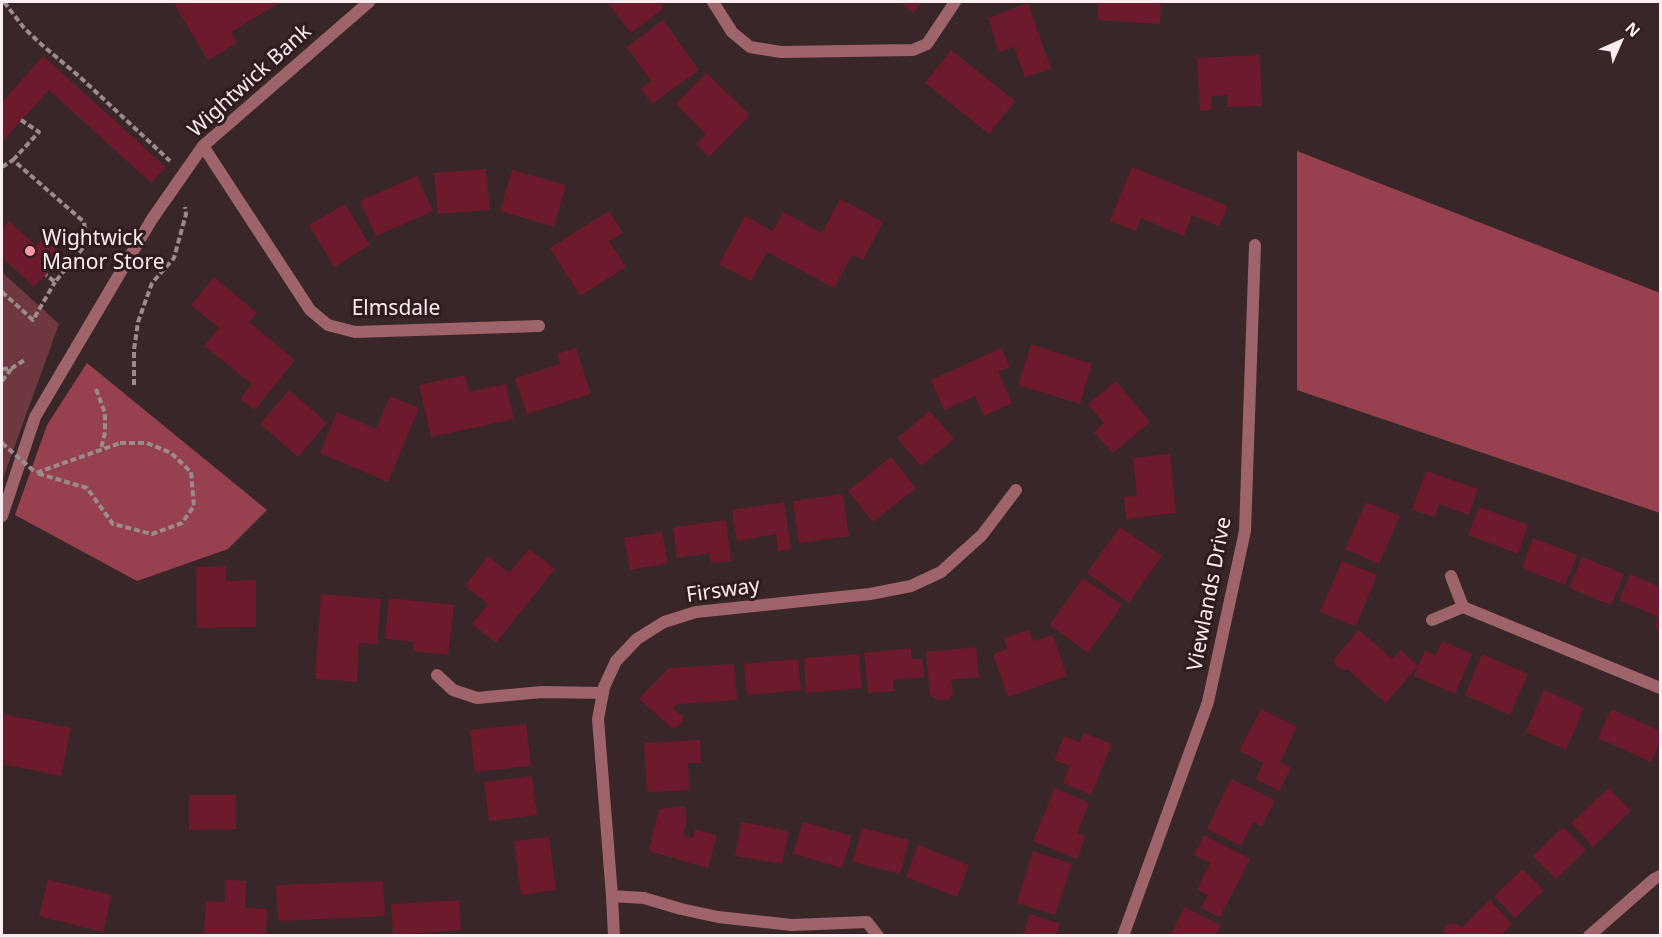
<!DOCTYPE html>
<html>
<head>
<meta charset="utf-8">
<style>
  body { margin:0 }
  #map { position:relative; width:1662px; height:937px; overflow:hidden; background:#392628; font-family:"Noto Sans",sans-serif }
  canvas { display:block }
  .frame { position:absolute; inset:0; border:3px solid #fceef0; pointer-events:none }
  .north { position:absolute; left:1590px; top:12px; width:60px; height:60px; -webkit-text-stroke:4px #2f1c1f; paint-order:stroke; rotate:45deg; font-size:16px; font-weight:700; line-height:24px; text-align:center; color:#fceef0 }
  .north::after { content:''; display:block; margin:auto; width:21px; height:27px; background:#fceef0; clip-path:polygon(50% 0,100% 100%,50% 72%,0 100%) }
</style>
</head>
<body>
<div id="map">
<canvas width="1662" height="937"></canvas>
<div class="frame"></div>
<div class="north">N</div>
</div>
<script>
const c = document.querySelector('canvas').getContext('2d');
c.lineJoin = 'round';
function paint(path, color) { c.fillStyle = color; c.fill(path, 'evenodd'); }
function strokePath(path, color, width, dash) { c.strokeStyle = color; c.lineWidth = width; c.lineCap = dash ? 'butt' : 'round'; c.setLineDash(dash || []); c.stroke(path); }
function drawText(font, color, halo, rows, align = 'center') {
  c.font = font + ' "Noto Sans",sans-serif'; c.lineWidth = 6; c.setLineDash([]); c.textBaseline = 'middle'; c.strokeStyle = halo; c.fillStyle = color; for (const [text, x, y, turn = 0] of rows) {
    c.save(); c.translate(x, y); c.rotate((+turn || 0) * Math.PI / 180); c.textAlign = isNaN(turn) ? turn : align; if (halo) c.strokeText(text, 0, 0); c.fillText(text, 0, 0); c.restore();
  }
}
paint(new Path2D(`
  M2 272 59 324 2 481Z`), '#6f3841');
paint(new Path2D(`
  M1297 151 1660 293V513L1297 390Z
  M87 363 267 510 228 549 137 581 15 515 47 425Z`), '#974150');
paint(new Path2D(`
  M173 2H281L231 32 237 43 208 60Z
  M607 2H659L664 8 631 33Z
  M900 2H922L913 13Z
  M1098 2H1161L1160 24 1097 20Z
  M1028 3 1051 69 1025 77 1014 47 999 52 988 18Z
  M663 20 699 70 652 104 641 89 651 81 627 47Z
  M951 50 1015 101 989 134 925 83Z
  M1260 55 1262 106 1227 107V95L1211 96 1212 110 1200 111 1197 58Z
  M43 56 166 167 151 183 49 90 2 142V102Z
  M706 73 750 115 709 157 696 144 706 134 676 104Z
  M1132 167 1228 206 1219 226 1192 215 1184 236 1141 218 1136 231 1110 221Z
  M486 169 490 210 438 214 434 173Z
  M512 170 566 185 554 227 500 211Z
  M417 176 433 211 376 236 360 201Z
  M840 199 883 222 863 260 852 255 834 288 767 252 751 281 719 264 745 216 773 231 783 212 822 233Z
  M345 204 370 245 334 267 309 225Z
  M609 211 623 233 609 241 626 267 580 296 550 248Z
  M9 221 36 246 43 238 63 256 34 287 2 257V230Z
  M214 277 257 313 249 322 295 360 255 410 240 399 252 384 204 346 219 328 191 305Z
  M1031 344 1092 364 1080 404 1018 385Z
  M576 348 591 394 527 414 515 378 560 364 557 354Z
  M1001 348 1010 367 998 372 1012 403 984 416 975 396 944 410 931 380Z
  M465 375 469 392 506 384 514 419 431 437 419 385Z
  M1116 381 1150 422 1113 453 1094 432 1104 423 1088 404Z
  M289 390 327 423 298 457 260 424Z
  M390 396 419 408 388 482 320 453 337 412 376 429Z
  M930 411 954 439 921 466 897 438Z
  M1170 454 1176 513 1126 519 1124 497 1137 496 1133 458Z
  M891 457 916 488 873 522 848 491Z
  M1426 471 1478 489 1469 515 1439 504 1435 517 1412 510Z
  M843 494 849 536 799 543 793 501Z
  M784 502 791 549 778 551 776 534 737 541 732 510Z
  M1366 502 1400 516 1379 564 1345 549Z
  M1479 507 1528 525 1518 554 1468 535Z
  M726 520 731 561 711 563 710 553 677 558 673 527Z
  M1120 527 1162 556 1129 603 1087 573Z
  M662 532 668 563 630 570 624 538Z
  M1533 538 1577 555 1565 585 1522 568Z
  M529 549 555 569 496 643 472 624 488 604 465 586 488 556 509 573Z
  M1582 557 1624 574 1611 605 1569 588Z
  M1342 561 1377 575 1356 626 1320 612Z
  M226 566V581L256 580V627L197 628 196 567Z
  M1630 574 1660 587V630L1655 627 1659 617 1619 600Z
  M1083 578 1122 605 1088 653 1050 625Z
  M321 594 381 599 377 645 359 643 357 682 315 679Z
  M389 598 454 605 448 655 413 651 414 642 385 639Z
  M1029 630 1033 641 1053 635 1067 676 1008 697 993 654 1007 649 1004 638Z
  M1359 630 1392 659 1401 650 1418 666 1425 651 1436 655 1442 641 1472 654 1455 694 1414 676 1418 666 1386 703 1348 670H1342L1335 665 1334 659Z
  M976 647 979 677 951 680 953 693 949 699 938 700 930 695 926 652Z
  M911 648 912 659H922L924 677 893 680 894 691 868 693 864 653Z
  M859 654 862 688 806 693 804 658Z
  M1482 654 1528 674 1510 715 1465 695Z
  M798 659 801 690 747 695 744 664Z
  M734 664 737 700 677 704 673 708 683 716V721L677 727H671L639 699 669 668Z
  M1544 690 1584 708 1566 750 1526 732Z
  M1261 709 1297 727 1280 762 1291 768 1279 791 1256 779 1263 763 1239 751Z
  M1611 709 1660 731V742L1651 762 1598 738Z
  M2 714 71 728 61 776 2 764Z
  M526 724 531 766 475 772 470 730Z
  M1084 733 1112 744 1091 795 1063 783 1070 766 1054 760 1064 736 1080 742Z
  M700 740 701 763H688L689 790 647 792 644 743Z
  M532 776 537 815 489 821 484 782Z
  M1231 779 1275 800 1262 826 1253 822 1241 846 1207 829Z
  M1055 788 1089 803 1077 833 1086 836 1077 859 1033 841Z
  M1609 788 1631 811 1593 847 1571 823Z
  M189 795H236V829L189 830Z
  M685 806 687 821 683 835 693 838 695 829 717 836 708 868 649 851 659 809Z
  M741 822 789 831 782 864 735 856Z
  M803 822 852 836 842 868 793 854Z
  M1563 827 1586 850 1556 879 1533 856Z
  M862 828 909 840 900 874 853 862Z
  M1204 835 1250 859 1220 917 1201 908 1208 895 1197 889 1210 863 1194 855Z
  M549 837 556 890 521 895 514 841Z
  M918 845 969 865 957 897 906 877Z
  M1033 851 1072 864 1055 915 1017 903Z
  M1523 869 1544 890 1515 918 1494 896Z
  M48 880 112 895 103 932 39 916Z
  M225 880 246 881 245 908 267 909 266 936H204L206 901 225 902Z
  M383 881 385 916 278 921 276 885Z
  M459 900 461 930 393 935 391 904Z
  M1490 900 1512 924 1500 936H1445L1444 929 1448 924H1457L1461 928Z
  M1184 907 1221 925 1217 933 1223 936H1177L1172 933Z
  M1030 914 1060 924 1056 936H1028L1023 934Z`), '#6d1a2e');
strokePath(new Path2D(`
  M4 2 24 28 42 45 81 78 170 161
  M13 160 39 132 21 120
  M2 167 13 160 84 222 87 243 55 282 46 275
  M2 292 33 320 55 282
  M2 369 12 368 26 359
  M2 381 12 368
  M134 385V350L138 322 152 283 174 258 186 214 185 207
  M96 389 105 413V432L101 449
  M120 443H147L171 453 191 472 194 506 182 523 152 534 113 524 87 488 36 473Z`), '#9c8b8d', 4, [6, 3]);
strokePath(new Path2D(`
  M437 675 453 690 477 698 542 692 603 693`), '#9f636b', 12);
strokePath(new Path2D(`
  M713 2 732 32 750 47 781 52 913 50 927 44 955 2
  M203 146 310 310 328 325 355 332 539 326
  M1463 607 1660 688
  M1432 620 1463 607 1451 576
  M612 896 644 898 681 909 718 917 792 925 867 922 878 936
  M614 936 612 896 598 719 604 687 616 661 637 639 664 622 696 612 870 594 911 586 941 572 982 535 1016 490
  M1123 936 1208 702 1245 531 1255 245
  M1589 936 1654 879 1660 876`), '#9f636b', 12);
strokePath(new Path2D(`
  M2 516 35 417 152 219 203 146 369 2`), '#9f636b', 12);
strokePath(new Path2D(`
  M2 443 36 473`), '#9c8b8d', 4, [6, 3]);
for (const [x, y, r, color] of [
  [30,251,6,"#f49aa6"]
]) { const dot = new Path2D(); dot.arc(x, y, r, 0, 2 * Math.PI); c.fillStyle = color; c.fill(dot); strokePath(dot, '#2f1c1f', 2); }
drawText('21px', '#fceef0', '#2f1c1f', [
  ["Wightwick Bank",250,81,-42],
  ["Elmsdale",396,309],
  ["Firsway",723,591,-8],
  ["Viewlands Drive",1210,594,-79]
]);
drawText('21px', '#fceef0', '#2f1c1f', [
  ["Wightwick",42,239],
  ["Manor Store",42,263]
], 'left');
</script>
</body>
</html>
